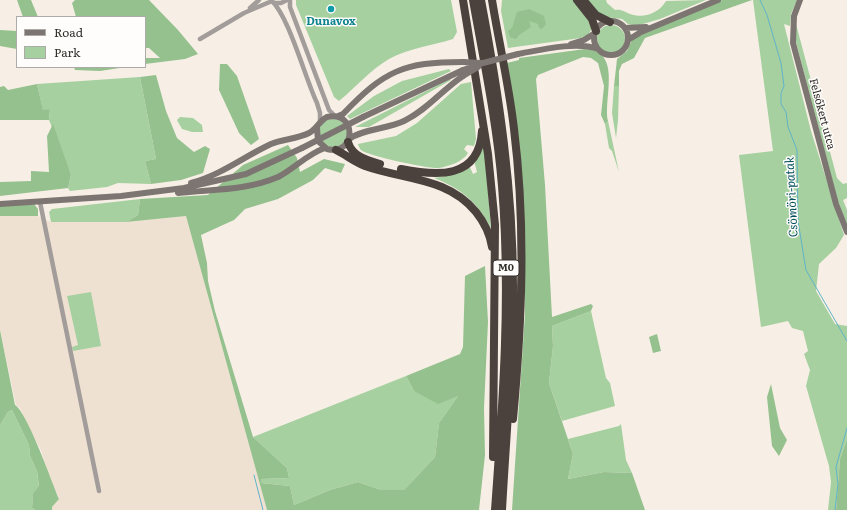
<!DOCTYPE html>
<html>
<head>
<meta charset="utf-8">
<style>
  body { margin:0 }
  #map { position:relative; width:847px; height:510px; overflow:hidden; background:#f7efe5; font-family:Literata,serif }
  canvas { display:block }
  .legend { position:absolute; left:16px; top:16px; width:130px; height:52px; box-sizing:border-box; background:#fffdfb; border:1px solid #adaba8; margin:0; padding:5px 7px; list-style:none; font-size:12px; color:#322f2b }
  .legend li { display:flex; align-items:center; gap:8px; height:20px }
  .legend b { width:20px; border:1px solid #adaba8 }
</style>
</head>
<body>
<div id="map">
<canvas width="847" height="510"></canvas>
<ul class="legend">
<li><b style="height:5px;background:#7c7571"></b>Road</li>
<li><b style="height:11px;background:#a6d0a0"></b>Park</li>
</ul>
</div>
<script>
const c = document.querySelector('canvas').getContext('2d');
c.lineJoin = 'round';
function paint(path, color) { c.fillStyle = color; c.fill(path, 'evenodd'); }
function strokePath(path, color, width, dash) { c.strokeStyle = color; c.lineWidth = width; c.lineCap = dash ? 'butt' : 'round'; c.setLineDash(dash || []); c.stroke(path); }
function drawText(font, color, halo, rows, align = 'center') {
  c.font = font + ' Literata,serif'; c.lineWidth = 3; c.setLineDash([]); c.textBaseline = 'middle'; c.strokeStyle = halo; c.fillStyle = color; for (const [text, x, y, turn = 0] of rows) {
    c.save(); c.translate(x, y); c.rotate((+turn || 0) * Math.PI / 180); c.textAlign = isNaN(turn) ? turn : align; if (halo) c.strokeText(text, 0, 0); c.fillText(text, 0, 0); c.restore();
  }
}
paint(new Path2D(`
  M0 216H38L51 222H126L186 216 267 510H52V507L59 499 45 465 41 450 32 435 20 408 16 405 0 330Z`), '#efe1d2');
paint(new Path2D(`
  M296 0H451L457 32 453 39C431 46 409 48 389 59 370 70 356 87 339 101L334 97 296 5Z
  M502 0H574L585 13 592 28 588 35 581 38 508 48 501 11Z
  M588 0H606L607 3 615 10C622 9 624 12 630 14 644 19 659 13 666 1L706 0 660 19 636 26 628 24 622 19 605 17 598 12Z
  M753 0H797L791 14 790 26 784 24 811 131 844 235 836 248 819 264 816 291 835 324 847 326V439L840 459 836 510H828L831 482 829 466 806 386 810 370 804 354 808 351 803 331 792 328 788 321 761 327 739 155 773 151Z
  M796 24 837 178 843 184 847 183V198L843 200 847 210V225L838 202 796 42Z
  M597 39a14 14 0 1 1 28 0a14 14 0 1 1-28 0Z
  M449 69 451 71 350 119 347 116 374 96 402 81Z
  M140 77 156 159 145 161 151 184 118 183 107 187 70 191 68 188 71 175 49 120 50 109 43 111 37 84Z
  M450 79 451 80 369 127H355Z
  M471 82 476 139 474 146 467 145 464 149 468 153C463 162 449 166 439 168 429 169 368 156 361 150 360 149 358 145 358 144L396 136 417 123 461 84Z
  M614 86H619L618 120 616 138 612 113Z
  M180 117 193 118 202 125 203 132H192L182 129 177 120Z
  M319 133a14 14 0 1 1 28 0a14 14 0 1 1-28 0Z
  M608 121 619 172 612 151 609 148 605 124Z
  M484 145 491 228C477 202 462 189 434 178L451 175 469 165 473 174 477 172 474 161Z
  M140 199 138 215 126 222H51L49 212 52 209Z
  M91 292 101 346 73 351 72 347 78 345 67 296Z
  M591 311 606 378 610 383 615 406 562 421 549 383 553 346 552 326Z
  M406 376 414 391 458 396 439 423 435 457 404 490H381L358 482 330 490 294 505 290 486 261 483 260 479 289 478 287 468 253 437Z
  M12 410 29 445 30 456 37 471 39 487 33 495 32 508 35 510H0V425L8 412Z
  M621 424 626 460 632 473 604 472 568 479 573 454 568 439 619 426Z`), '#a6d0a0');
paint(new Path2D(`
  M17 0H31L38 17H23Z
  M75 0H149L178 30 198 54 185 59 145 64V58H160L149 48H145V17H76L72 3Z
  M722 0H752L645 38 634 58 622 64 619 71V86H614L617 59 627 51 632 40 643 32Z
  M529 9 544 16 546 24 542 29 539 28 538 24 529 21 531 27 519 35 516 39 510 37 508 31 512 28 517 12Z
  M0 30 17 31V49L0 46Z
  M585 49C623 51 603 98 608 121L605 124 601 115 604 86 598 63 591 58 583 57 538 75 536 79 545 185 552 317 591 304 593 306 591 311 552 326 553 346 549 383 573 454 568 479 604 472 632 473 645 510H512L525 314V258L507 63 519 60V58Z
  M220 64H227L237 76 259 139 251 145 239 133 219 90Z
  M74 67H126L100 71 75 70Z
  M156 75 166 111 177 138 194 152 205 146 210 149 203 173 181 180 151 184 145 161 156 159 140 77Z
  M37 84 43 110 50 109 49 120H0V87L4 86 8 90Z
  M53 124 71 175 68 188 0 196V182L31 181V171L49 172 47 136Z
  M288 145 297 158 300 172 324 159 345 164 341 173 325 168 313 180 278 199 245 209 234 220 201 235 207 263 208 281 215 311 253 437 287 468 289 478 261 479V483L290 486 294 505 330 490 358 482 381 490H404L435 457 439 423 458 396 438 404 414 391 406 376 460 354 463 347 465 276 485 266 488 322 484 408 485 455 479 510H267L186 216 126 222 138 215 140 199 208 195 243 165Z
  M34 204 38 209V216H0V206Z
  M0 330 15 405C27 412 52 482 59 499L52 507V510H35L32 508 33 494 39 486 37 471 30 456 29 445 12 410 8 412 0 425Z
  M657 334 661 351 653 353 649 337Z
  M771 384 780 428 787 440 779 456 772 446 767 397Z
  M847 439V510H836L840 459Z`), '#95c18e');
strokePath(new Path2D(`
  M760 0 767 15 781 63 784 86 781 93V104L786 112 788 127 797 150 798 221 806 270 847 341
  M254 475 263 510
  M835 510 838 484 836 467 847 428`), '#61b3c9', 1);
strokePath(new Path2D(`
  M271 0C289 16 305 78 317 103L320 113V122
  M290 0V7L329 110 335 116
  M274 3H281L287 0
  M250 8 259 0
  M200 39 244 13 272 1
  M40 202 99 491`), '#a29c9a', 4.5);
strokePath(new Path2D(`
  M800 0 794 16 793 43 836 204 847 232
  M594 38a17 17 0 1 1 34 0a17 17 0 1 1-34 0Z
  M625 28 646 27
  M628 40 641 32 718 0
  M571 44 584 40 595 33
  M518 54C540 50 576 41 598 49
  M338 116 343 114C384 71 403 62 463 62
  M363 117 463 70
  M349 139C362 129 388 129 404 121 427 110 442 90 463 76
  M191 183C221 175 243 157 271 144 283 139 297 139 309 133 317 129 319 121 327 117 357 110 357 156 327 149L318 141 317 128
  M178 193C213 189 245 191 278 177 294 169 307 154 325 148
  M0 204 121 196 184 188 246 174 302 148`), '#7c7571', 6);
strokePath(new Path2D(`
  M463 0 488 154 495 225 493 457
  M473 0C484 62 497 123 502 186 511 294 503 402 495 510
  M481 0C499 95 513 189 513 286 513 361 506 435 502 510
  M492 0C499 43 509 85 514 129 526 226 522 322 513 419
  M577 0 592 19 596 31
  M585 2 596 15 610 22
  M348 142C352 156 366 160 380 164
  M336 150C346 155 355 162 365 166 404 180 448 177 476 212 484 222 490 234 492 247
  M401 169C436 176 479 180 482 131`), '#4b413d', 8);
strokePath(new Path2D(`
  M463 62 481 63
  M463 70 483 63 518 54
  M463 76 478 67
  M302 148 363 117`), '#7c7571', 6);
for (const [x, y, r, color] of [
  [331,9,4,"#0f9aa8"]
]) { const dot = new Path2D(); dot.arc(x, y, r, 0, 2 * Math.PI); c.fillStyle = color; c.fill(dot); strokePath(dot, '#fffdfb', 1.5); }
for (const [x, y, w] of [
  [506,268,26]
]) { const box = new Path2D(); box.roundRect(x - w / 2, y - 8, w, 16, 3); c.fillStyle = '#fffdfb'; c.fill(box); strokePath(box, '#322f2b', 1); }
drawText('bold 10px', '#322f2b', null, [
  ["M0",506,268]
]);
drawText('bold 11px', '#0d838f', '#fffdfb', [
  ["Dunavox",331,22]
]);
drawText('11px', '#322f2b', '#fffdfb', [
  ["Felsőkert utca",822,114,75]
]);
drawText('italic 12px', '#055060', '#fffdfb', [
  ["Csömöri-patak",792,197,-93]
]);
</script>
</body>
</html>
